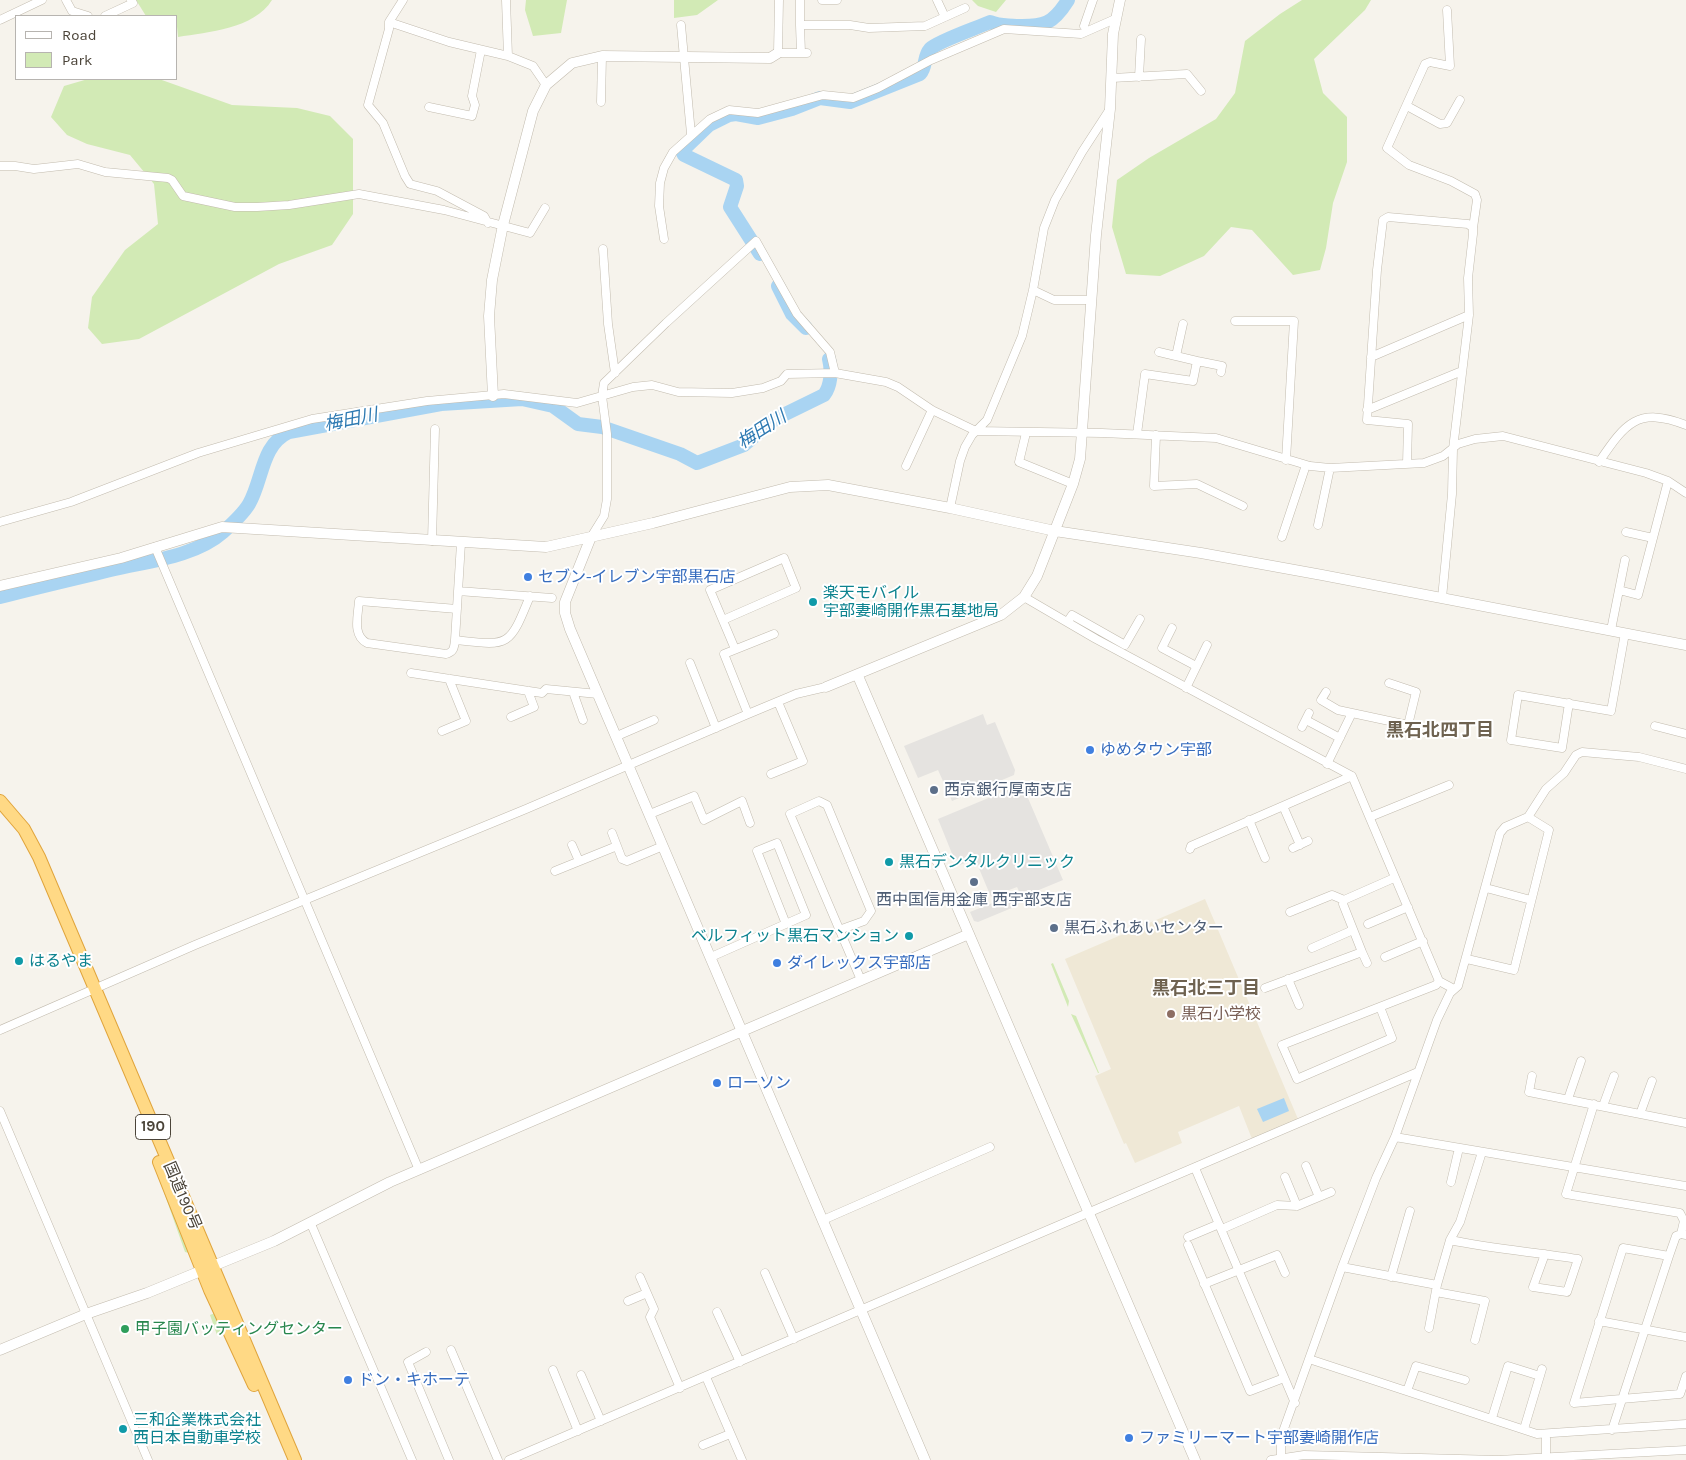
<!DOCTYPE html>
<html>
<head>
<meta charset="utf-8">
<style>
  body { margin:0 }
  #map { position:relative; width:1686px; height:1460px; overflow:hidden; background:#f6f3ec; font-family:Karla,sans-serif }
  canvas { display:block }
  .legend { position:absolute; left:15px; top:15px; width:162px; height:65px; box-sizing:border-box; background:#fff; border:1px solid #b7b4b0; margin:0; padding:6px 9px; list-style:none; font-size:15px; color:#4b4439 }
  .legend li { display:flex; align-items:center; gap:10px; height:25px }
  .legend b { width:25px; border:1px solid #b7b4b0 }
</style>
</head>
<body>
<div id="map">
<canvas width="1686" height="1460"></canvas>
<ul class="legend">
<li><b style="height:6px;background:#fff"></b>Road</li>
<li><b style="height:14px;background:#d2eab5"></b>Park</li>
</ul>
</div>
<script>
const c = document.querySelector('canvas').getContext('2d');
c.lineJoin = 'round';
function paint(path, color) { c.fillStyle = color; c.fill(path, 'evenodd'); }
function strokePath(path, color, width, dash) { c.strokeStyle = color; c.lineWidth = width; c.lineCap = dash ? 'butt' : 'round'; c.setLineDash(dash || []); c.stroke(path); }
function drawText(font, color, halo, rows, align = 'center') {
  c.font = font + ' Karla,"Noto Sans JP",sans-serif'; c.lineWidth = 4; c.setLineDash([]); c.textBaseline = 'middle'; c.strokeStyle = halo; c.fillStyle = color; for (const [text, x, y, turn = 0] of rows) {
    c.save(); c.translate(x, y); c.rotate((+turn || 0) * Math.PI / 180); c.textAlign = isNaN(turn) ? turn : align; if (halo) c.strokeText(text, 0, 0); c.fillText(text, 0, 0); c.restore();
  }
}
paint(new Path2D(`
  M1205 899 1298 1119 1252 1139 1239 1106 1178 1132 1182 1143 1135 1163 1126 1143 1124 1144 1095 1076 1111 1069 1065 959Z`), '#efe8d6');
paint(new Path2D(`
  M136 0H272C254 29 208 32 178 37L176 16H146Z
  M526 0H567L561 33 533 36 525 10Z
  M674 0H718L697 15 674 18Z
  M972 0H1006L996 12 978 6Z
  M1302 0H1371L1365 10 1314 59 1323 93 1347 117V162L1333 203 1326 248 1320 270 1293 275 1252 230 1231 227 1204 256 1160 276 1126 274 1112 227 1117 180 1149 158 1216 119 1235 93 1245 41 1280 14Z
  M88 79H159L232 105 297 108 330 116 353 139V214L332 245 279 264 139 339 102 344 88 328 92 297 125 250 158 224 154 184 130 155 87 144 67 135 51 117 64 86Z
  M1053 963 1069 1001 1068 1007 1051 964Z
  M1071 1014 1076 1016 1099 1073H1098Z
  M155 1167 189 1253 185 1252Z
  M215 1313 222 1333 217 1335 210 1315Z`), '#d2eab5');
paint(new Path2D(`
  M983 714 987 725 995 722 1015 770 1014 775 952 801 938 770 918 778 904 746Z
  M1022 784 1063 880 1022 897 1017 887 991 897 975 859 957 866 938 819Z
  M1015 894 1019 905 978 922 974 921 970 912Z`), '#e5e3e0');
paint(new Path2D(`
  M1284 1098 1289 1111 1263 1122 1257 1109Z`), '#a9d4f2');
strokePath(new Path2D(`
  M760 254 730 207 737 186 736 180 684 155 682 151 709 125 729 115 736 114 758 118 792 109 820 98 850 102 920 74C927 66 923 57 930 49 938 41 977 28 990 22 999 26 1006 25 1016 26 1044 27 1053 24 1068 0
  M778 286 792 314 806 328
  M0 597C38 587 77 578 115 569 150 561 196 556 223 532 232 524 243 514 249 504 263 480 261 445 289 432L441 404 522 399 553 406 578 424 602 427 680 454 697 463 744 445 775 419 824 395C831 386 832 371 829 359`), '#a9d4f2', 14);
const minor = new Path2D(`
  M66 0 72 11 88 16
  M403 0 389 22V29L368 105 383 123 405 176 410 184 437 191 484 216 488 223
  M506 0 508 56
  M779 0 778 53H807
  M800 0V25
  M822 0H837
  M937 0 945 17
  M1447 10 1450 66 1430 62 1425 64 1387 148 1409 165 1451 181 1475 194 1477 200 1473 228
  M105 16 133 3 131 0
  M0 20 42 0
  M389 22 449 42 508 56 533 66 546 85
  M681 25 691 134
  M1084 26 1093 0
  M801 53 800 25H850L869 28 925 26 965 8
  M1139 77 1141 39
  M1112 78 1187 74 1201 91
  M601 102 602 56
  M1407 106 1440 124 1447 123 1460 100
  M429 107 472 116 475 105 472 96 481 50
  M0 166H15L34 169 78 164 105 172 168 178 172 180 183 196 235 207H257L289 205 359 194 444 210 530 233 545 208
  M664 239 659 206 660 183 664 168 673 152 710 119 729 110 758 113 823 95 853 98 878 88 931 60 1004 29 1081 34 1115 19
  M603 249 608 324 615 373
  M1033 290 1054 300H1091
  M1235 321H1294L1286 460
  M1176 356 1183 324
  M1371 357 1469 315
  M1197 361 1222 366 1221 372
  M1367 410 1462 371
  M1026 433 1019 462 1073 484
  M1137 434 1145 374 1193 381 1197 361 1159 352
  M1156 435 1154 486 1197 484 1243 506
  M1599 462C1625 424 1637 406 1686 425
  M1407 464 1408 424 1367 420 1377 270 1383 220 1388 217 1468 224 1473 228V234L1468 278 1469 315 1453 449 1452 494 1442 598
  M906 466 932 410
  M950 508 960 461 965 447 972 435 987 420 1022 336 1033 290 1044 228 1055 200 1082 152 1110 109
  M0 522 71 502 198 453 312 419 427 401 504 394 577 403 633 387 652 385 678 392 732 393 763 388 781 381 787 374 835 373 886 382 898 387 932 410 976 431 1102 433 1216 438 1310 466 1330 468 1424 463 1443 456 1458 444 1475 439 1503 436 1646 473 1668 481 1686 493
  M1318 525 1330 468
  M1626 532 1653 538
  M591 537 604 516 607 499V434L602 396 604 383 666 323 756 241 797 314 830 352 835 373
  M1282 537 1306 465
  M432 541 435 429
  M155 547 419 1170
  M1619 590 1638 595 1668 481
  M458 591 552 598
  M1024 597 1096 639 1352 776 1439 981 1454 989
  M457 609 359 601C358 616 352 635 367 643L446 654C454 652 454 648 455 640L461 543
  M723 620 796 588 784 558 710 590 735 649
  M1068 621 1072 615 1125 645 1140 619
  M1172 628 1162 648 1196 666
  M1611 630 1625 560
  M455 640C509 646 509 648 530 596
  M690 663 716 728
  M411 673 542 693 546 689 598 694
  M1186 688 1207 645
  M573 692 583 720
  M1326 692 1321 700 1338 710 1352 713
  M1569 703 1562 748 1511 740 1518 695 1611 711 1625 633
  M748 714 724 654 774 634
  M511 717 534 707 528 691
  M1306 720 1340 738
  M1655 726 1686 734
  M1302 727 1309 713
  M442 731 466 721 449 679
  M617 736 654 720
  M1327 764 1352 713 1408 725 1416 692 1389 683
  M771 774 803 761 778 702
  M1283 806 1300 845
  M650 814 694 796 704 820 742 801 750 823
  M1370 817 1449 785
  M1249 820 1265 858
  M612 833 622 859 627 861 663 846
  M572 845 579 861
  M1293 848 1308 841
  M1190 849 1191 846 1352 776
  M555 871 617 846
  M1486 888 1531 900
  M1290 912 1332 895 1344 900
  M1368 924 1408 907
  M839 930 864 921 871 911 827 805 819 801 790 814 861 980
  M1312 948 1353 930
  M1362 952 1367 963
  M711 957 806 915 777 843 757 851 786 924
  M1385 957 1423 941
  M1467 959 1514 970 1549 830 1528 817
  M1288 979 1299 1005
  M1265 988 1362 952 1343 904 1344 900 1394 878
  M1380 1007 1392 1038 1297 1079 1282 1045 1436 985 1439 981
  M0 1030 195 945 526 809 748 714 796 694 826 687
  M1532 1076 1529 1092 1686 1123
  M1568 1099 1581 1061
  M1594 1104 1566 1194 1680 1213 1684 1221 1681 1234 1686 1235
  M1603 1106 1614 1076
  M0 1111 148 1460
  M1640 1114 1652 1081
  M1395 1137 1686 1186
  M1306 1166 1319 1197
  M1195 1168 1295 1403
  M1285 1177 1297 1206
  M1451 1182 1459 1148
  M823 1220 990 1147
  M311 1224 412 1460
  M1222 1229 1277 1205 1297 1206 1331 1192
  M1188 1237 1219 1224
  M1450 1240C1493 1249 1535 1252 1578 1259L1567 1292 1533 1287 1545 1254
  M1188 1245 1250 1391 1284 1378
  M1669 1256 1623 1248 1574 1403 1680 1394 1686 1376
  M1342 1267 1437 1285
  M765 1273 794 1339
  M640 1277 654 1309 650 1317 680 1388
  M1391 1277 1410 1211
  M1204 1284 1277 1255 1285 1273
  M1436 1292 1485 1301 1475 1340
  M628 1301 647 1293
  M717 1312 740 1362
  M1599 1321 1686 1337
  M1429 1328 1437 1285 1450 1240 1460 1222 1482 1152
  M451 1350 498 1460
  M426 1352 408 1362 449 1460
  M1309 1359 1537 1434 1686 1424
  M553 1370 578 1431
  M581 1375 601 1421
  M706 1377 742 1460
  M1407 1391 1416 1366 1465 1380
  M1492 1418 1508 1366 1540 1376
  M1524 1429 1542 1369
  M1612 1430 1669 1256 1676 1236 1681 1234
  M703 1445 730 1434
  M1546 1457V1434
  M1281 1458V1437L1342 1267 1376 1178 1395 1137 1437 1020 1450 993 1458 986 1500 833 1505 827 1528 817 1546 789 1564 773 1576 755 1582 752 1639 757 1686 769
  M509 1460 1418 1072
  M1271 1460 1304 1455 1498 1460 1686 1450`);
const tertiary = new Path2D(`
  M493 396 489 316 492 280 503 225 533 111 546 85 572 63 602 56 770 58 778 53
  M591 537 565 602V613L570 629 925 1460
  M0 586 121 558 222 527 546 547 653 523 790 487 828 485 950 508 1055 531 1201 553 1322 575 1686 645
  M858 676 1195 1460
  M826 687 1001 615 1024 597 1037 576 1073 484 1080 459 1096 235 1110 109 1113 34 1120 0
  M0 1350 86 1314 147 1293 274 1241 390 1182 969 934`);
const trunk = new Path2D(`
  M0 801 24 829 39 857 295 1460
  M159 1162 210 1290 254 1385`);
strokePath(minor, '#c2bbae', 9);
strokePath(tertiary, '#c2bbae', 11);
strokePath(trunk, '#e0a43c', 14);
strokePath(minor, '#fff', 8);
strokePath(tertiary, '#fff', 10);
strokePath(trunk, '#ffd985', 12);
for (const [x, y, r, color] of [
  [528,577,5,"#3f7fe0"],
  [813,602,5,"#0f9aa8"],
  [1090,750,5,"#3f7fe0"],
  [934,790,5,"#5c6f8a"],
  [889,862,5,"#0f9aa8"],
  [974,882,5,"#5c6f8a"],
  [1054,928,5,"#5c6f8a"],
  [909,936,5,"#0f9aa8"],
  [19,961,5,"#0f9aa8"],
  [777,963,5,"#3f7fe0"],
  [1171,1014,5,"#8d6e63"],
  [717,1083,5,"#3f7fe0"],
  [125,1329,5,"#2e9e5b"],
  [348,1380,5,"#3f7fe0"],
  [123,1429,5,"#0f9aa8"],
  [1129,1438,5,"#3f7fe0"]
]) { const dot = new Path2D(); dot.arc(x, y, r, 0, 2 * Math.PI); c.fillStyle = color; c.fill(dot); strokePath(dot, '#fff', 2); }
for (const [x, y, w] of [
  [153,1127,35]
]) { const box = new Path2D(); box.roundRect(x - w / 2, y - 12.5, w, 25, 4); c.fillStyle = '#fff'; c.fill(box); strokePath(box, '#4b4439', 1); }
drawText('bold 15px', '#4b4439', null, [
  ["190",153,1127]
]);
drawText('16px', '#366cbe', '#fff', [
  ["セブン-イレブン宇部黒石店",538,577],
  ["ゆめタウン宇部",1100,750],
  ["ダイレックス宇部店",787,963],
  ["ローソン",727,1083],
  ["ドン・キホーテ",358,1380],
  ["ファミリーマート宇部妻崎開作店",1139,1438]
], 'left');
drawText('16px', '#0d838f', '#fff', [
  ["楽天モバイル",823,593],
  ["宇部妻崎開作黒石基地局",823,611],
  ["黒石デンタルクリニック",899,862],
  ["ベルフィット黒石マンション",899,936,"right"],
  ["はるやま",29,961],
  ["三和企業株式会社",133,1420],
  ["西日本自動車学校",133,1438]
], 'left');
drawText('16px', '#4e5e75', '#fff', [
  ["西京銀行厚南支店",944,790],
  ["西中国信用金庫 西宇部支店",974,900,"center"],
  ["黒石ふれあいセンター",1064,928]
], 'left');
drawText('16px', '#785e54', '#fff', [
  ["黒石小学校",1181,1014]
], 'left');
drawText('16px', '#4b4439', '#fff', [
  ["国道190号",182,1196,67]
]);
drawText('16px', '#27864d', '#fff', [
  ["甲子園バッティングセンター",135,1329]
], 'left');
drawText('italic 18px', '#2e7ab2', '#fff', [
  ["梅田川",351,420,-11],
  ["梅田川",762,430,-33]
]);
drawText('bold 18px', '#6e6250', '#fff', [
  ["黒石北四丁目",1440,731],
  ["黒石北三丁目",1206,989]
]);
</script>
</body>
</html>
